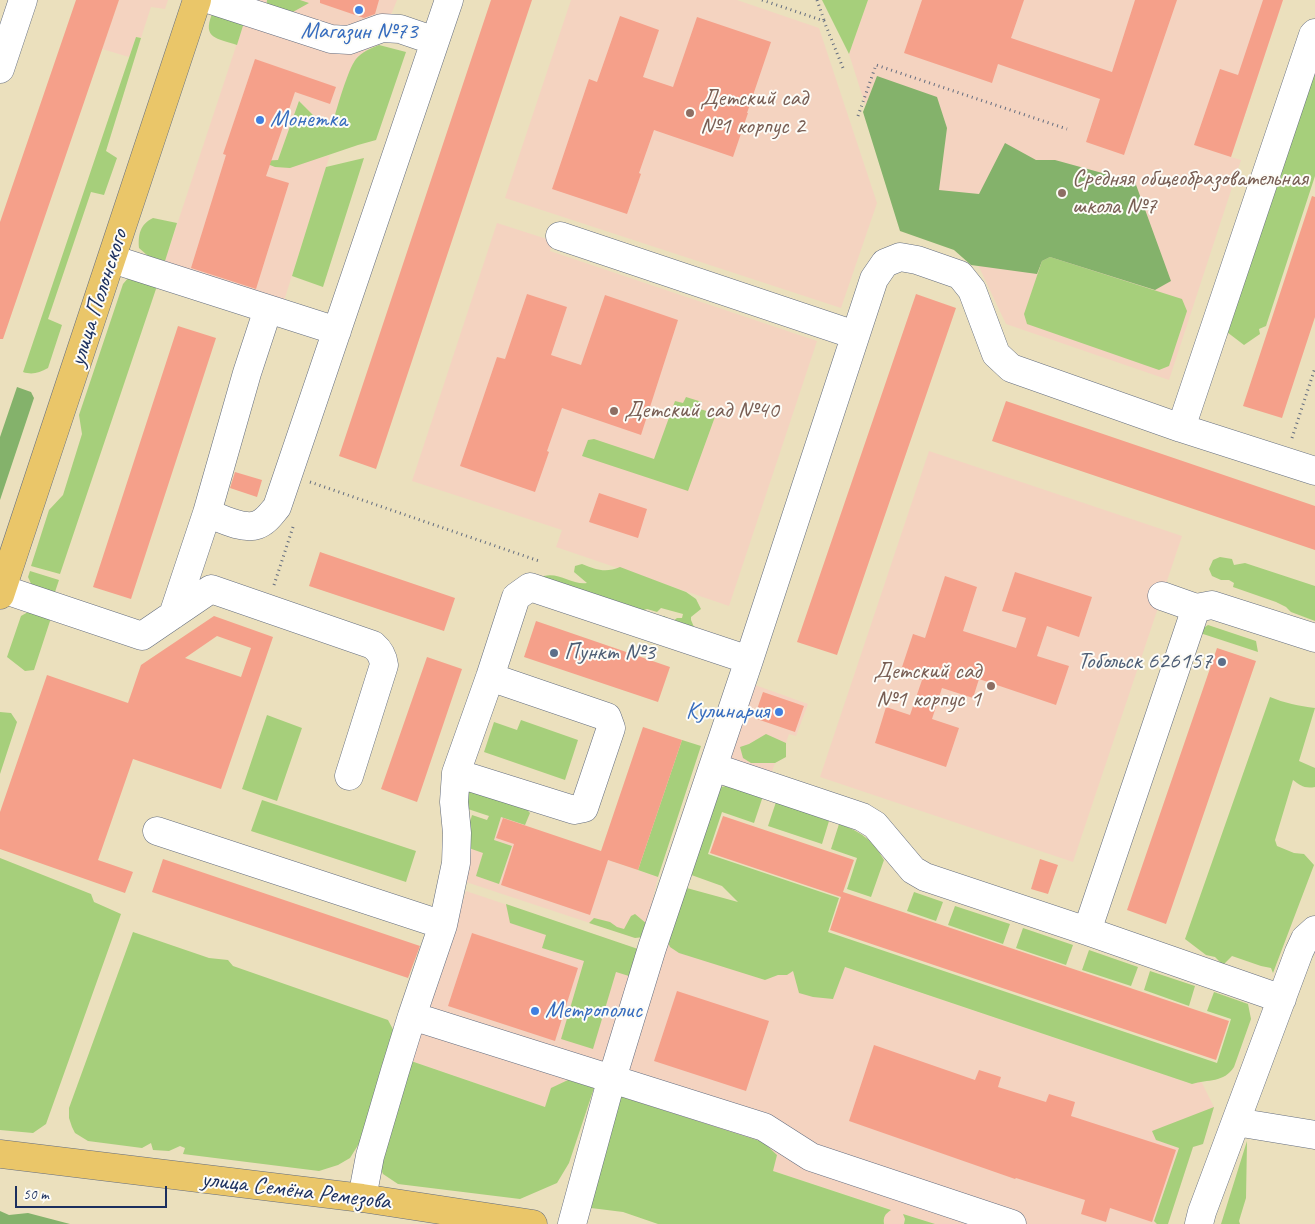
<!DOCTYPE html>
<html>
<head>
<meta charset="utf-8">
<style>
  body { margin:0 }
  #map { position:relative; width:1315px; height:1224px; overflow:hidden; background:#ebe0bd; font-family:Caveat,sans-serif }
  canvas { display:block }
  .scale { position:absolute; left:15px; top:1186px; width:152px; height:22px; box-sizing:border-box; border:2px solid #1b2f5e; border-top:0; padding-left:6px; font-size:15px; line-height:18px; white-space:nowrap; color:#1b2f5e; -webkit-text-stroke:4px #fdfcf7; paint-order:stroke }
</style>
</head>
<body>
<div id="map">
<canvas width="1315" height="1224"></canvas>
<div class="scale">50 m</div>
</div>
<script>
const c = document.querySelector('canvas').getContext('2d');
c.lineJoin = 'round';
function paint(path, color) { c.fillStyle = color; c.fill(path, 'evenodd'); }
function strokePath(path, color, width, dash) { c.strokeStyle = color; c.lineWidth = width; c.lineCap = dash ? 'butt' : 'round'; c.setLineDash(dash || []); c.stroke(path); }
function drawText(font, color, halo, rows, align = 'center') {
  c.font = font + ' Caveat,sans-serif'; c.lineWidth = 4; c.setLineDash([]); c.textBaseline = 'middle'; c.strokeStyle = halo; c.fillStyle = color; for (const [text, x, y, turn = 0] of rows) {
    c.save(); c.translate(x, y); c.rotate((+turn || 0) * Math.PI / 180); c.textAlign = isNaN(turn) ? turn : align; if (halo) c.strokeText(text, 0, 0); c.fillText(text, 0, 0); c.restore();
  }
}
paint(new Path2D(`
  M119 0H168L165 9 151 7 141 38 136 37 129 57 102 49Z
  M219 0H397L379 45 368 49 355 60 348 76 333 122 314 116 299 101 278 160 262 162 321 158 330 155 283 304 169 268 165 261 246 16Z
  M571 0H737L819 28 877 203 841 308 505 198Z
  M868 0H1283L1231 157 1241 160 1169 380 1006 324 969 246 904 226 849 54Z
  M497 223 553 241 550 251 817 341 729 606 556 547 562 530 412 481Z
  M929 451 1182 536 1073 862 820 777Z
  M755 685 808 704 796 736 789 734 786 743V757L775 763 769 780 727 767Z
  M530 813 525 826 599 857 658 877 644 937 635 938 460 880 472 815 487 820 488 816Z
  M466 891 638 949 594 1088 568 1080 545 1107 411 1061Z
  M667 940 764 980 778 975H787L793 971 796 980 833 999 844 967 1192 1084 1201 1081 1214 1107 1203 1144 1193 1147 1168 1224H935L904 1214 905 1219 904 1224H884L883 1219 885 1213 890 1209 773 1171 616 1095Z`), '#f4d3c0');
paint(new Path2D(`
  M267 0H300L309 3 284 17 266 8Z
  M822 0H868L849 54Z
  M212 14 246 16 237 45C217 38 202 39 212 14Z
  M136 37 141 38 106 151 117 158 104 195 91 192 48 319 62 325 48 368C39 373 32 375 23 372Z
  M379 45 406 52 376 140 358 145 290 168 275 167 260 161 278 160 299 101 314 116 333 122C337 108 348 69 356 59 362 52 371 48 379 45Z
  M1315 54V176L1266 326 1259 329 1260 334 1244 345 1223 329Z
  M364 158 323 287 292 276 326 167Z
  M153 218 177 223 165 261 148 256 139 248C138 235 140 224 153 218Z
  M1050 257 1182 299 1187 311 1169 366 1159 370 1027 324 1024 314 1042 261Z
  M129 277 158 283 60 574 31 566 49 510 63 495 82 434 79 415 123 284Z
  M686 397 702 402 700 409 716 414 688 491 582 456 588 440 594 439 654 459 675 401 683 403Z
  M1220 557 1232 559 1234 565 1245 563 1315 586V621L1291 612 1286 607 1276 602 1233 587 1234 583 1229 580H1221L1212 576 1209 569 1213 560Z
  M582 564C596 570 606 573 620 567L686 592 696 599 701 609 691 617V620L694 627 693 631 656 618 664 616 673 621 677 618H682L683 614 661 608 657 612 647 609 629 615 541 582 544 576C559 572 572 585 587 583L574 572 575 566Z
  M30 571 59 580 53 598 33 588 28 577Z
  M28 612 51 618 34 670 25 671 7 657 21 616Z
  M1208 625 1256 641 1258 652 1197 632Z
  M1270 697C1284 703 1299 706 1315 708L1299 761 1315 768V787C1304 789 1300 785 1293 780L1275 840 1277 846 1294 853 1304 854 1314 865 1273 973 1271 968 1261 966 1232 956 1223 965 1215 957 1206 955 1185 939Z
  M0 712 11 713 17 722 0 774Z
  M267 715 302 728 277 801 242 789Z
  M521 720 578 740 565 780 484 752 494 722 517 730Z
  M766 734 786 743V757L775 763H751L743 758 740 747 749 744Z
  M682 740 701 746 658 877 638 870Z
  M464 785 522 804 530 813 525 825 501 817 494 840 512 846 499 884 476 876 483 853 463 846 472 815 487 820 489 816 462 807Z
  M731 785 763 796 754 823 722 812 708 854 839 898 828 932 1217 1063 1231 1019 1207 1011 1214 992 1248 1004 1251 1019 1234 1067C1224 1083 1208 1079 1192 1084L845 967 833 999 813 997 799 993 793 971 787 975H778L765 980 679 953 670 947 667 940 683 887 738 902 722 886 683 872 711 796 721 787Z
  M262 800 416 851 406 882 251 831Z
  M776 802 829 821 822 844 768 826Z
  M839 824C860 831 873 840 884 860L871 897 847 889 857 858 831 849Z
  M0 858 91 894 94 902 121 914 46 1124 33 1133 0 1130Z
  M914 892 943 902 936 921 907 911Z
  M506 904 638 949 629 976 616 972 593 1049 561 1039 584 961 542 948 546 935 510 923Z
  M955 906 1010 924 1003 944 948 925Z
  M635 914 647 924 644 937 635 938 589 923 594 918 610 922 617 927 624 929 631 916Z
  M1023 928 1073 945 1066 965 1016 948Z
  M133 932 209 958 228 960 233 966 388 1020 397 1037 365 1134 350 1158 338 1165 319 1171 183 1154 185 1148 180 1146 169 1151 153 1150 151 1143 142 1148 88 1141 75 1133 72 1127 69 1118V1108Z
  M1089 950 1138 967 1131 986 1082 970Z
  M1150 971 1195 986 1189 1006 1144 990Z
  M411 1061 545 1107 551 1088 568 1080 594 1088 569 1163 557 1183 520 1199 398 1184 383 1174 379 1164Z
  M616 1095 763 1142 777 1155 773 1171 891 1210C885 1214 883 1217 884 1224H658L623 1212 591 1208 592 1173Z
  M1214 1107 1203 1144 1193 1147 1168 1224H1157L1154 1221 1179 1148 1156 1140 1152 1131Z
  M1247 1141 1246 1198 1239 1221 1240 1224H1221Z
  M903 1214 935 1224H904L905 1219Z`), '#a6cf7b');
paint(new Path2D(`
  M877 76 937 97 947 128 939 190 979 194 1005 143 1036 160H1055L1135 182 1171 281 1155 290 1050 257 1042 261 1037 274 971 265 954 250 900 231 863 112Z
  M17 387 31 392 34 398 0 500V437Z
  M0 1211 9 1215 28 1213 70 1224H0Z`), '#84b26b');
paint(new Path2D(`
  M76 0H119L3 339H0V222Z
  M320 0H379L375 14 364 18 320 3Z
  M491 0H532L376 469 339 456Z
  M922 0H1024L1011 38 1112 72 1135 0H1177L1124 155 1086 142 1100 99 998 64 992 83 904 53Z
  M1263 0H1283L1231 157 1194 145 1220 69 1238 75Z
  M620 16 659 30 643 77 673 87 697 17 771 42 747 113H748L733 157 654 130 639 173 641 174 627 214 552 189 589 79 597 82Z
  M255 59 336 87 330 104 295 92 266 176 289 183 256 289 191 268 226 155 223 154Z
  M1312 196 1315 197V317L1282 418 1243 406Z
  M527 294 567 307 551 355 581 365 605 295 678 320 641 435 562 408 547 451 549 452 535 492 460 466 497 357 505 359Z
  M916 294 956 308 837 655 797 642Z
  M178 326 216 338 131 599 93 587Z
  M1006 401 1315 506V550L992 441Z
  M235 472 262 480 257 497 230 488Z
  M599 493 647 509 638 538 589 522Z
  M320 552 455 598 444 631 309 586Z
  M1015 572 1092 597 1079 637 1047 626 1037 656 1069 666 1056 705 979 679 973 698 942 688 932 719 959 728 946 767 875 743 886 707 910 715 922 680 900 673 913 634 925 638 945 576 977 587 963 631 1016 648 1026 618 1002 611Z
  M214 616 273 637 221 789 133 759 98 860 133 872 125 893 0 849V812L47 675 128 703 141 665ZM217 636 251 648 241 677 185 658Z
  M536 621 670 667 658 702 524 657Z
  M1217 648 1256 661 1166 924 1127 910Z
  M427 657 462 669 417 802 381 789Z
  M763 692 804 706 795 732 754 718Z
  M643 727 682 740 638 870 608 860 590 915 501 885 514 844 496 838 503 818 601 851Z
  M723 816 854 860 843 892 1229 1021 1216 1060 830 930 841 897 710 853Z
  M163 859 420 946 408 978 152 892Z
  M1040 859 1058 865 1048 894 1031 889Z
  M472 933 578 968 555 1041 448 1006Z
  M677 991 769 1021 746 1091 654 1061Z
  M874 1045 975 1080 979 1070 1001 1077 998 1087 1046 1102 1049 1094 1075 1102 1071 1116 1176 1150 1152 1222 1110 1208 1106 1222 1081 1214 1085 1200 1016 1178 1015 1179 849 1121Z`), '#f5a08a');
const minor = new Path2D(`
  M211 0 331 39 349 40 382 28 400 29 435 41
  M0 69 23 0
  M560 236 855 335
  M112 259 337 331
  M1181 428 1313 35 1315 33
  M207 513C220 518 243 530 257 525 266 522 271 514 277 507L449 0
  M2 589 142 636 211 589 373 645C380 651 383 656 384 665L349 776
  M1162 596 1196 608 1212 605 1315 638
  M173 615 207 513 247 373 268 309
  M713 767 862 817 875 825 913 870 925 877 1087 931 1282 999
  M456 773 574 810 584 808 611 728 607 717 490 677
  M157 831 443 925
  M1087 931 1196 608
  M412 1016 764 1127 811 1157 1012 1224
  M1236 1122 1315 1135
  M362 1198 370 1156 395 1071 412 1016 443 925 456 863 457 833 454 802 456 773 490 677 516 597 530 587 749 660
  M572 1224 608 1092 652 948 749 660 874 279 885 263 900 257 917 260 960 275 972 290 996 354 1011 368 1181 428 1315 471
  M1199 1224 1202 1212 1299 952 1305 939 1315 930`);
const major = new Path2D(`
  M0 595 197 0
  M0 1154 362 1198 533 1224`);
strokePath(minor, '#646d7f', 29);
strokePath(major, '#646d7f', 29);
strokePath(new Path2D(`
  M762 0 824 21 843 68
  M817 0 824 20
  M858 116 876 65 1067 129
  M1292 438 1315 368
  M310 482 539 561
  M274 585 293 527`), '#646d7f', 3, [1, 4]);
strokePath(minor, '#fff', 28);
strokePath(major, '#eac669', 28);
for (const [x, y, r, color] of [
  [359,10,5,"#3f7fe0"],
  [690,113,5,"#8d6e63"],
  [260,120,5,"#3f7fe0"],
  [1062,193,5,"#8d6e63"],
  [614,411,5,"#8d6e63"],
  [554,653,5,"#5c6f8a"],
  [1222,662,5,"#5c6f8a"],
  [991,686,5,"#8d6e63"],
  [779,712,5,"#3f7fe0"],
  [535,1011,5,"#3f7fe0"]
]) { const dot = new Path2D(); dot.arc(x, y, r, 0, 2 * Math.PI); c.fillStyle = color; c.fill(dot); strokePath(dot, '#fdfcf7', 2); }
drawText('24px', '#366cbe', '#fdfcf7', [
  ["Магазин №73",359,32,"center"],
  ["Монетка",270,120],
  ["Кулинария",769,712,"right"],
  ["Метрополис",545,1011]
], 'left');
drawText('24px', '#785e54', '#fdfcf7', [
  ["Детский сад",700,99],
  ["№1 корпус 2",700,127],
  ["Средняя общеобразовательная",1072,179],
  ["школа №7",1072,207],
  ["Детский сад №40",624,411],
  ["Детский сад",981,672,"right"],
  ["№1 корпус 1",981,700,"right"]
], 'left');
drawText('24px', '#1b2f5e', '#fdfcf7', [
  ["улица Полонского",99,298,-72],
  ["улица Семёна Ремезова",296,1191,7]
]);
drawText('24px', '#4e5e75', '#fdfcf7', [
  ["Пункт №3",564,653],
  ["Тобольск 626157",1212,662,"right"]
], 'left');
</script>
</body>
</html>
